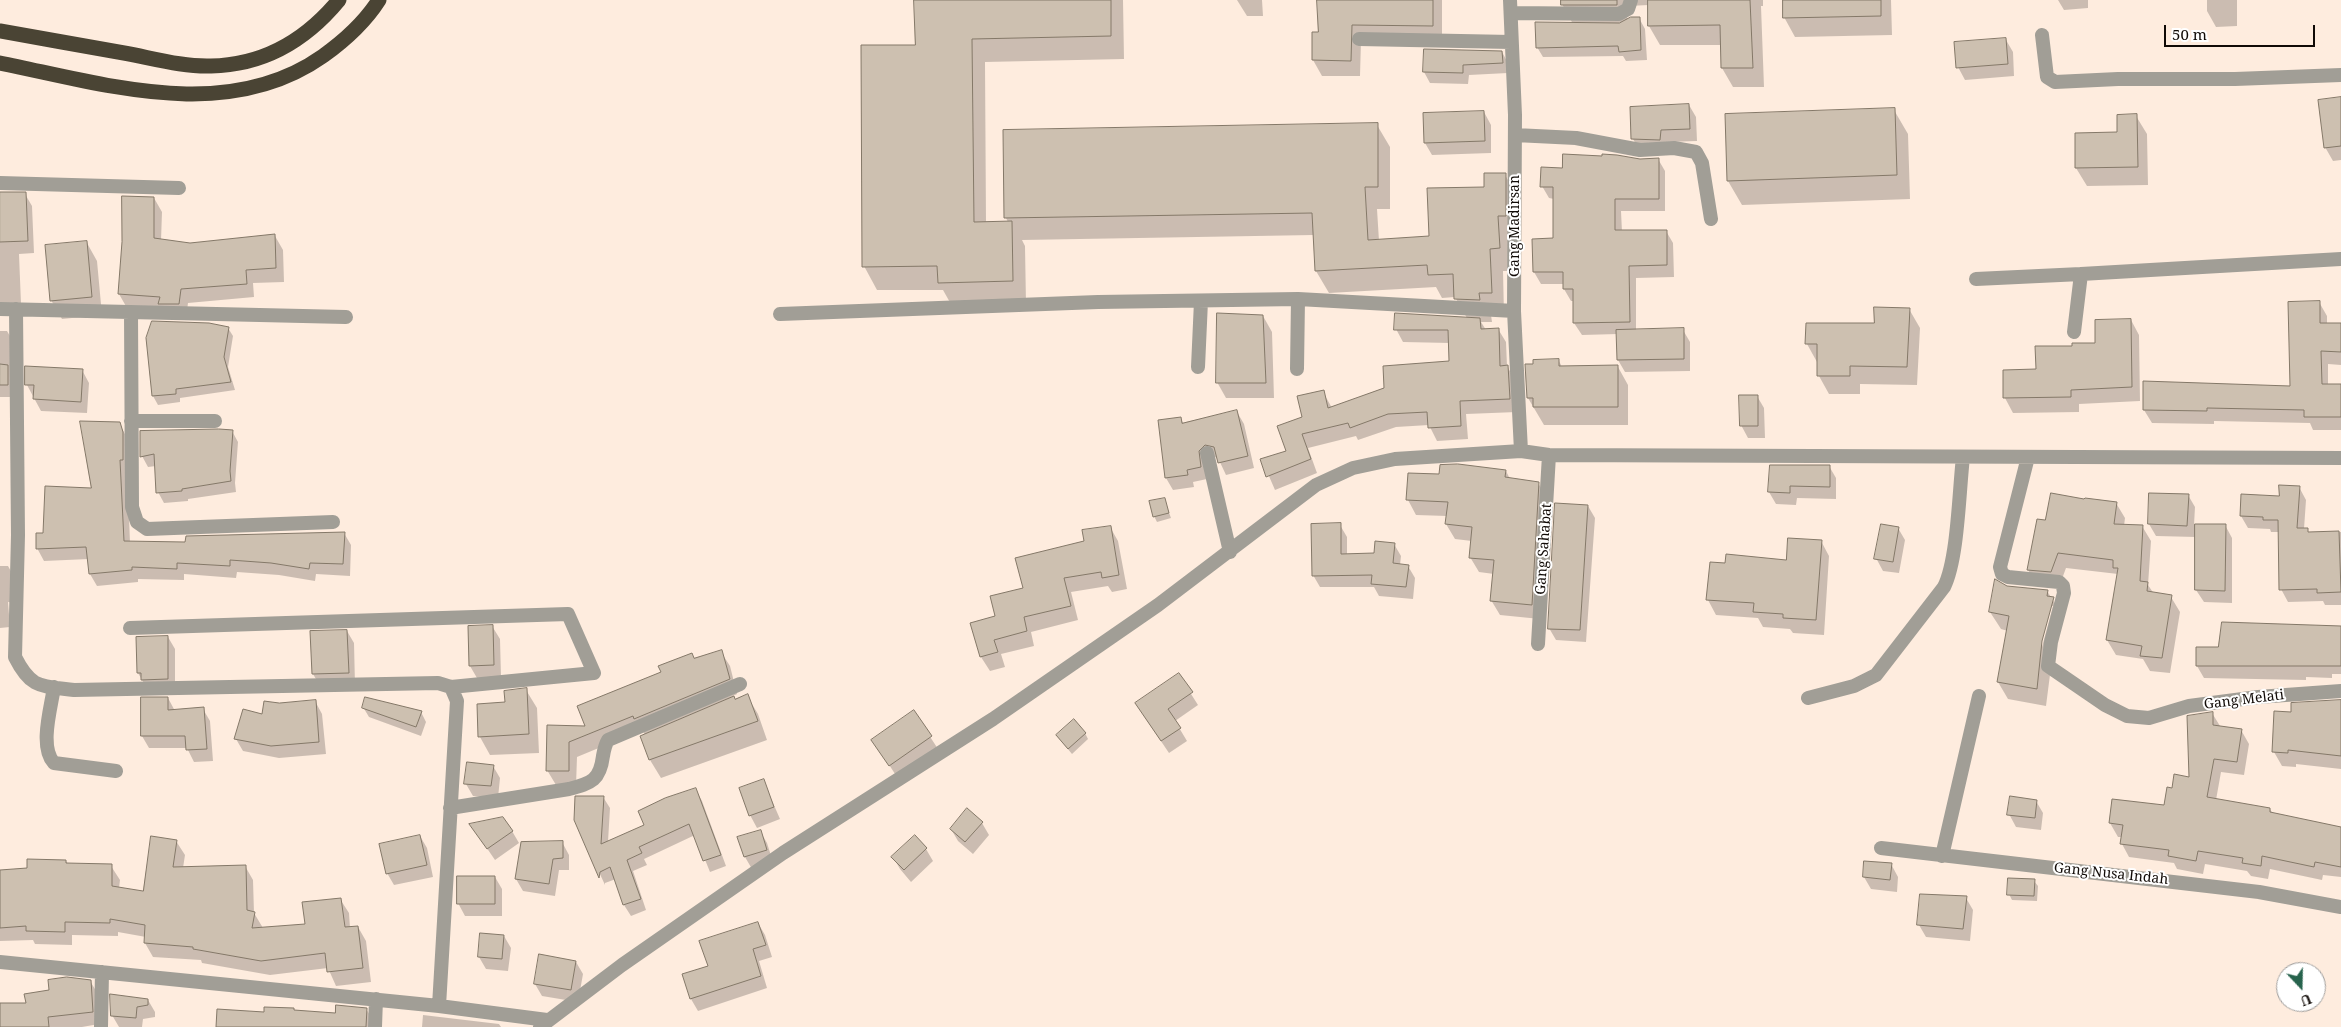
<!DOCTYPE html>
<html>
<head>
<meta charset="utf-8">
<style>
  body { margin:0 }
  #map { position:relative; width:2341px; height:1027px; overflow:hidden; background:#feecde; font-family:"Noto Serif",serif }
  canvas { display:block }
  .north { position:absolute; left:2276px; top:962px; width:50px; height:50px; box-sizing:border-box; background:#fff; border:1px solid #9f9d9b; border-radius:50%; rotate:159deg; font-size:14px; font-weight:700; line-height:20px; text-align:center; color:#100a06 }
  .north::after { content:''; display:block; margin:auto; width:18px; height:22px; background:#27634d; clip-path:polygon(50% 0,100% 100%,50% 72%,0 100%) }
  .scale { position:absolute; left:2164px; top:25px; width:151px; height:22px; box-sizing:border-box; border:2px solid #100a06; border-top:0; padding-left:6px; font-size:15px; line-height:18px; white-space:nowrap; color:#100a06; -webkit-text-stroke:4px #fff; paint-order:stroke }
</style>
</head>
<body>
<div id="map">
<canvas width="2341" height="1027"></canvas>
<div class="north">U</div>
<div class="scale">50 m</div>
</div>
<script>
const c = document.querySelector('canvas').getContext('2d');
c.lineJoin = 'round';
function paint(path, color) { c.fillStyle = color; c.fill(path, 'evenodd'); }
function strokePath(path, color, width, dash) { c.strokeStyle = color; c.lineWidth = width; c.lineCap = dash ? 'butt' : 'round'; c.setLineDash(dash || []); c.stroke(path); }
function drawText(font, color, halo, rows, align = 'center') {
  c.font = font + ' "Noto Serif",serif'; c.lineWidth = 4; c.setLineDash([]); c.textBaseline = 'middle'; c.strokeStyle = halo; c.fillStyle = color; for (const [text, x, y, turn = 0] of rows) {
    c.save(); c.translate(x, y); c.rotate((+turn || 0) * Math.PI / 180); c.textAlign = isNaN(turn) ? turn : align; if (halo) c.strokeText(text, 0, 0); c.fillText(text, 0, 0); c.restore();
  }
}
paint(new Path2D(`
  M915 0H1123L1124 59 985 62 986 223 1008 222 1006 218 1377 125 1390 147V209H1377L1379 241 1431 237 1485 188 1505 175 1518 197 1512 271H1503L1504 315H1491L1492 322H1481L1486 330 1498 329 1506 342 1507 366 1515 380 1517 412 1466 414 1468 439 1437 441 1429 425 1396 427 1358 440 1356 436 1308 448 1317 473 1275 490 1262 460 1287 452 1304 418 1323 392 1332 408 1450 362V343L1403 342 1396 329 1467 318 1455 297 1442 298 1436 287 1329 293 1316 271 1314 235 1022 240 1025 246 1026 304 952 306 943 290H877L864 266 916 46Z
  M1237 0H1262L1263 16H1247Z
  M1318 0H1442V42L1361 40 1360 76H1322L1313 60V34H1319Z
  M1562 0H1763V6H1761L1764 87H1733L1722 68V45H1660L1649 26V5L1628 6 1627 20 1639 18 1645 29 1647 60 1626 61 1623 56 1543 57 1537 47 1573 24 1562 4Z
  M1784 0H1891L1892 35 1795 37 1784 17Z
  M2058 0H2088V8L2064 10Z
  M2207 0H2237V26L2216 27 2207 11Z
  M2006 40 2013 52 2014 76 1965 80 1958 67Z
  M1502 52 1508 63V73L1469 75 1468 84 1430 83 1424 72Z
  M2341 100V160L2333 161 2325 147Z
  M1689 105 1696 117 1697 141 1667 142 1640 151 1633 139 1632 108Z
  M1894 110 1908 134 1910 199 1742 205 1728 181Z
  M1484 112 1491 125V153L1432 155 1425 143Z
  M2136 116 2147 134 2148 185 2087 186 2076 168Z
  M1658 159 1665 171V211H1621L1622 232 1666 231 1673 243 1674 277 1636 278V330H1683L1690 342V371L1625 372 1618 360V334L1582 335 1574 323V301H1571L1564 289V284H1541L1534 272V240L1554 239V199L1549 198 1542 186 1563 169Z
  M0 194H25L32 206 34 253 19 254 21 304 0 305Z
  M154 198 162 212 161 241 190 244 275 236 283 250 284 282 253 283 254 297 188 303 186 318 127 308 119 294Z
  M87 243 97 261 102 315 62 319 51 300Z
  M2319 302 2327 316V324H2341V365L2328 364V385H2341V430H2313L2310 423 2214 421V424L2152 423 2144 410 2291 388Z
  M1909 309 1920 328 1917 385 1860 384V394H1829L1819 376 1817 362 1807 344 1875 324Z
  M1263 316 1272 332 1274 398H1226L1217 382Z
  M2131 320 2139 335 2140 401 2079 404V412L2013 413 2005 398 2004 371H2037L2073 347 2096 344Z
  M228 328 233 336 228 367 235 390 180 398V402L158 405 153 396 147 338Z
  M0 331H7L14 343V397H0Z
  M1559 361 1562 367H1618L1628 385V425H1544L1528 398Z
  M82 370 89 383 87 413 41 411 27 385Z
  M1757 396 1764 408 1765 438H1748L1741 425Z
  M1237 412 1244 424 1254 468 1226 475 1218 458 1212 456 1207 479 1193 482 1194 487 1173 490 1166 478 1180 418 1184 424Z
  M119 423 126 436 130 543 186 544 344 533 351 545 350 576 316 574 315 581 279 575 237 572 236 578 184 574V580L138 579V582L97 586 90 574 89 559 44 561 37 548 44 534 92 489Z
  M232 431 238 442 235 483 236 492 188 499V501L164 503 158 492 156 466 148 467 142 456Z
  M1829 466 1836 478V499L1797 498 1796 505 1776 504 1769 492Z
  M1506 471 1510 479 1538 483 1547 498 1540 619 1500 615 1491 600 1494 574 1479 572 1470 557 1472 541 1455 539 1446 524 1447 516 1416 515 1408 500 1440 475Z
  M2299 487 2306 500 2304 529 2309 533 2341 532V605H2325L2323 601 2288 602 2281 589 2279 532H2271L2270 529 2248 528 2241 516Z
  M2188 495 2195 507 2194 525H2225L2232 538V603L2204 602 2196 590V537L2156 536 2149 524Z
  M1164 499 1171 518 1157 522 1154 516Z
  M2085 501 2116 503 2125 518 2124 526H2142L2151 541 2148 585 2154 594 2171 597 2180 612 2170 673 2150 671 2143 659 2116 655 2107 640 2118 574 2066 568 2059 587 2037 585 2028 570 2046 522Z
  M1588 506 1595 518 1586 642 1556 640 1549 628Z
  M1340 525 1347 537V555L1375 554 1394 544 1401 556 1400 565 1408 566 1415 578 1413 599 1379 596 1374 587H1320L1313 575Z
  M1110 527 1118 541 1127 589 1112 592 1108 586 1071 592 1078 620 1031 632 1034 646 1001 654 1005 667 990 671 981 657 972 624 997 617 1024 588 1086 542Z
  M1898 528 1905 540 1899 573 1883 571 1876 558Z
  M1821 541 1829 556 1824 635 1793 633 1790 629 1763 627 1758 618 1716 615 1708 600 1788 562Z
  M0 566H8L16 580 15 603 8 602 10 627 0 628Z
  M2006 587 2047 591 2063 616 2052 659 2046 706 2008 699 1998 682 2008 631 2001 629 1990 612ZM2050 606H2053L2042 647H2040Z
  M492 626 500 639 501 677 477 678 470 666Z
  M2341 627V674H2332V678L2306 677V680L2204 678 2197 666 2219 648Z
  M347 631 354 643 355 685 320 686 313 674Z
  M168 637 175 649V691L149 692 138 673Z
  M721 652 730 666 737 694 733 696 735 700 747 696 758 714 767 740 661 778 650 760 642 737 645 735 642 730 577 757 576 786 556 785 547 770 548 726 587 727 694 659Z
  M1179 675 1198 705 1175 721 1187 741 1169 753 1144 716Z
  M526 690 537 708 539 753 490 755 480 737 506 703Z
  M168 698 175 711 203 709 210 721 213 761 194 762 187 748H149L142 736Z
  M315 701 322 714 326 754 279 758 243 751 236 739 279 704Z
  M2341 701V769L2296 764V767L2282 766 2274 752 2292 713Z
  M363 707 421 712 426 722 421 736 369 717Z
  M914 712 938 749 897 777 873 740Z
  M2212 713 2220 726 2241 730 2249 744 2244 775 2221 772 2216 800 2270 809 2273 814 2308 822 2341 827V877L2323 875 2322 880 2270 869 2268 879 2251 876 2247 871 2205 864 2203 874 2177 869 2174 863 2129 857 2122 844V837H2118L2110 823 2165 807 2173 789 2191 778Z
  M1085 733 1088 739 1072 754 1057 736Z
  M493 766 500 778 498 798 473 796 466 784Z
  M763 780 780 819 757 828 750 815Z
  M696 790 702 801 726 866 710 872 695 835 644 859 647 865 633 871 646 910 631 916 624 905 616 879 605 883V885L575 820 603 797 610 808 608 842 646 825Z
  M2036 801 2043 813 2041 830 2016 827 2009 814Z
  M982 823 989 835 973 854 958 841 951 829Z
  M471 825 512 831 519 843 495 860Z
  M760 831 767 843 773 862 752 869 745 857 739 838Z
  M420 836 427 848 433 877 394 885 387 873Z
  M915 837 926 849 933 861 911 882 900 869 893 857Z
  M176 841 185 855 183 868 245 866 253 880 254 913 263 928 306 925 340 899 349 913 350 928 358 927 366 941 371 982 336 986 328 968 270 975 202 963 201 960 153 957 145 943 146 937 118 932V936L72 935V945L35 944 33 940 0 941V880L28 869 66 861 68 864 111 866 120 880 119 888 144 892Z
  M562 842 569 855V870H559L555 896 523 891 516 879Z
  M1891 864 1898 877 1897 892 1871 889 1864 877Z
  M495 877 502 889V916H465L458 903Z
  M2034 881 2038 886 2037 901 2012 900 2009 894Z
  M1966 898 1973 910 1970 941 1926 937 1919 925Z
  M758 923 765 935 772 957 759 961 767 988 698 1011 691 999 683 975 709 966Z
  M482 934 504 936 511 948 508 971 486 969 479 957Z
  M576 962 583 974 578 1002 542 996 535 984Z
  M90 981 98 994 99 1024 82 1027H47L46 992Z
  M148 1000 155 1012V1017L143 1019 142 1027H119L112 1015Z
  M366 1009 374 1021 373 1027H217L266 1013 295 1012 337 1014Z
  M423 1015 499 1024 501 1027H422Z`), '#0003');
const building = new Path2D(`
  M914 0H1111V36L972 39 974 222 1012 221 1013 281 938 283 937 266 862 267 861 45H915Z
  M1317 0H1433V26L1352 25 1351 61 1312 60V32H1318Z
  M1561 0H1617V5H1561Z
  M1648 0H1750L1753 68H1721L1720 25 1648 26Z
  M1783 0H1881V16L1783 18Z
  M1631 17H1640L1641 50 1619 52 1618 46 1536 48 1535 22 1619 23Z
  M2006 38 2008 64 1956 68 1954 42Z
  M1424 49 1502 51 1503 63 1463 65V73L1423 72Z
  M2341 97V146L2324 148 2318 100Z
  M1689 104 1690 129 1661 130 1660 140 1631 139 1630 107Z
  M1895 108 1897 175 1727 181 1725 114Z
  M1484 111 1485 141 1424 143 1423 113Z
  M2137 114 2138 167 2075 168V133L2117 132V115Z
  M1378 123V187H1365L1368 240 1429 236 1427 188 1484 187V173H1506V216H1498L1500 248 1490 249 1492 293H1479L1480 300 1454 299 1453 274 1428 275 1427 265 1315 271 1312 213 1004 218 1003 130Z
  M1563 154 1602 156V154L1617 155 1640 159 1659 158V199H1615V230H1667V265L1629 266 1630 322 1573 323V289H1563V272H1533L1532 239 1553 238V187H1540L1541 167 1562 168Z
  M0 192H26L28 241 0 242Z
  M122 196 154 197V238L190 243 275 234 276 268 246 270 247 284 181 289 179 304H158L160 297 118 294 122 242Z
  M87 241 92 297 50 301 45 245Z
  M2320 301V323H2341V352L2321 351 2322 384H2341V417H2304V410L2207 408V411L2143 410V381L2290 386 2288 302Z
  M1874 307 1910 308 1907 367 1850 366V376H1817V344H1805L1806 323H1874Z
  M1217 313 1263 315 1266 383H1216Z
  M1395 313 1480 318 1481 329 1499 328 1500 366 1508 365 1510 399 1460 401 1461 426 1428 428 1427 412 1388 414 1350 428 1348 423 1302 434 1311 459 1266 477 1260 459 1286 451 1277 426 1302 417 1297 396 1324 390 1328 408 1384 388 1383 366 1449 361 1448 330H1394Z
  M2131 319 2132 387 2071 390V397L2003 398V370L2036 369 2035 346H2072V343H2095V320Z
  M152 321 209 323 229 327 224 357 231 382 176 389V394L152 396 146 338Z
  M1684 328V359L1617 360 1616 330Z
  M1559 359V366L1618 365V407H1533V398H1527L1525 364H1533V360Z
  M0 364 8 365V385H0Z
  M25 366 83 369 81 402 33 399 34 385H25Z
  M1739 395H1758V426H1740Z
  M1237 410 1248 456 1218 463 1214 447 1205 445 1199 451 1201 467 1187 470 1188 475 1165 478 1158 420 1181 417 1182 423Z
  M80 421 120 422 123 432V460H120L124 541 185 542 186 536 345 532 343 564 310 563 309 569 271 563 230 560V566L177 563V569L132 567V570L89 574 86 547 36 549V533H43L45 486 91 488Z
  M219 429 233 430 230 471 231 481 182 489V491L156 493 154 454 140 457V431Z
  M1458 464 1506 470 1505 477 1539 482 1532 605 1490 601 1494 560 1469 558 1472 527 1445 524 1448 502 1406 500 1408 473 1439 474 1440 465Z
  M1770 465H1830V487L1790 486V493L1768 492Z
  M2279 485 2300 486 2297 528H2308V532L2339 531 2341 592 2317 593V589L2279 590 2278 520H2263V517L2240 516 2241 494 2279 496Z
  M2051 493 2084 499 2085 498 2117 502 2114 524 2143 525 2140 581 2148 582 2147 591 2172 595 2162 658 2140 656 2142 646 2106 640 2118 568H2113V560L2058 553 2051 572 2027 570 2037 519 2045 520Z
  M2149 493 2189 494 2187 526 2148 524Z
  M1165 498 1169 513 1153 517 1149 501Z
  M1555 503 1588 505 1580 630 1548 629Z
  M1341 523V554L1374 553 1375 541 1395 543 1393 563 1409 565 1406 587 1371 584 1372 575 1312 576 1311 524Z
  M1881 524 1899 527 1893 562 1874 559Z
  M2195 524H2226L2225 591 2195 590Z
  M1111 526 1119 575 1102 578 1101 572 1064 578 1071 606 1024 617 1027 631 994 640 998 652 980 657 970 623 995 616 990 596 1023 588 1015 558 1084 541 1082 530Z
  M1788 538 1822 540 1816 620 1783 618V614L1753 612 1754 603 1706 600 1710 562 1725 563 1726 554 1786 560Z
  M1995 579 2007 586 2048 590 2047 596 2054 597 2042 641 2037 689 1997 682 2009 616 1989 612Z
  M2222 622 2341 626V666H2196V647H2218Z
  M493 625 494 665 469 666 468 626Z
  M347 630 349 673 312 674 310 631Z
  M168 636V679L141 680V673H137L136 637Z
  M722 650 730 679 634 719 633 716 569 742V771H546L547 725 585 726 577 706 661 672 658 666 692 653 694 658Z
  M1179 673 1193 692 1168 709 1181 728 1161 741 1135 703Z
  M527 688 529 734 478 737 477 704 505 702 504 691Z
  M748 694 758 721 649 760 640 736 734 696 735 699Z
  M141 697H168V710L204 707 207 749 186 750 185 736H141Z
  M365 697 422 711 416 727 362 708Z
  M316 700 319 742 271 746 234 739 243 709 262 714 264 701 279 703Z
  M2341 700V756L2288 750V753L2272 752 2274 711 2291 712V703Z
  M914 710 932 736 889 766 871 740Z
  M2213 712V725L2242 729 2237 762 2214 759 2207 797 2270 808V812L2341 827V867L2315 862 2314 867 2262 856 2261 866 2242 863 2243 858 2198 851 2196 861 2168 856 2169 850 2120 844 2123 825 2109 823 2112 799 2164 805 2167 787 2172 788 2174 774 2189 777 2187 716Z
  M1074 719 1086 733 1068 749 1056 735Z
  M467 762 494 765 491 786 464 784Z
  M764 779 774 807 749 816 739 788Z
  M696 788 721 855 703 861 689 824 639 847 642 853 627 860 641 899 623 905 610 867 600 872 599 878 574 820 575 796H604L601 844 644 825 638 811 665 798Z
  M2010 796 2037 800 2035 818 2007 815Z
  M967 808 983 822 965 842 950 829Z
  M503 817 513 831 487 849 469 824Z
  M761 830 767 850 744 857 737 837Z
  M420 835 427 865 386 874 379 844Z
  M915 835 927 848 904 870 891 857Z
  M151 836 177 840 173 867 246 865 247 910 255 912 252 928 305 924 302 902 341 898 345 927 358 926 363 968 327 972 325 953 261 961 193 949V947L144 943 145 925 110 919V923L65 922V932L26 931V926L0 928V870L27 868V859L66 860V863L112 864V886L143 891Z
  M563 841V858L553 859 549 884 515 879 521 842Z
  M1864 861 1892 863 1890 880 1863 877Z
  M457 876H495V904H457Z
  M2008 878 2035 879 2034 896 2007 895Z
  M1920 894 1967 896 1963 929 1917 925Z
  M758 922 766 945 753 949 761 976 690 999 682 974 708 966 699 941Z
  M480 933 504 935 502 959 478 957Z
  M539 954 576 961 571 990 534 984Z
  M67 977 91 980 93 1012 48 1017 49 1027H0V1003H26L24 994 49 990 48 980Z
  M110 994 148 999V1005L137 1007 136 1018 111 1016Z
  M336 1005 367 1008 366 1027H216L217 1009 264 1012V1007L294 1008V1010L335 1013Z`);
paint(building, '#cdc0b0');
strokePath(building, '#847868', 1);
strokePath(new Path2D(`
  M1510 0 1515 115 1514 311 1521 451
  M1511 13 1619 14 1628 9 1631 0
  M2042 35 2047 77 2055 82 2118 79H2235L2341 75
  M1359 39 1511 42
  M1515 135 1576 138 1640 150 1674 148 1696 152 1702 163 1711 219
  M0 183 179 188
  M1976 279 2081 274
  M0 309 346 317
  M16 309 18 535 15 657C31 689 41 686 74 690L438 683 451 687 457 701 439 1006
  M131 312 132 507 137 522 147 529 333 522
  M780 314 1098 302 1298 299 1514 311
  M2074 332 2081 274 2341 259
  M1198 367 1201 301
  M1297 369 1298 299
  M131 421H215
  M1207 453 1230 552
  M2028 457 2000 567 2002 574 2008 577 2059 582 2063 586 2064 593 2051 642 2048 666 2105 705 2127 716 2149 718 2189 706 2258 697 2341 691
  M130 628 568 614 594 673 451 687
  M1538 644 1549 455
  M54 687C51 708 39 747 54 763L116 771
  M1808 698 1854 686 1876 675 1944 587C1958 559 1959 491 1963 457
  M450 808 569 789C592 783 600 780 603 756 604 750 605 745 608 740L740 684
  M1881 848 2259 892 2341 907
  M1942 856 1979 696
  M0 962 439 1006 547 1020
  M101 1027 102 972
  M375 1027 376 999
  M540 1027 622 965 783 853 993 719 1158 605 1316 485 1353 468 1395 459 1521 451 1549 455 2341 458`), '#a19e96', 14);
strokePath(new Path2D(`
  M0 31C41 38 83 46 124 53 152 58 183 67 211 66 265 65 306 40 339 0
  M0 63C105 84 227 124 323 56 344 41 365 22 379 0`), '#4a4434', 15);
drawText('14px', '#100a06', '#fff', [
  ["Gang Madirsan",1515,226,-90],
  ["Gang Sahabat",1544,549,-86],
  ["Gang Melati",2244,700,-7],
  ["Gang Nusa Indah",2111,874,6]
]);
</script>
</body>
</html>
